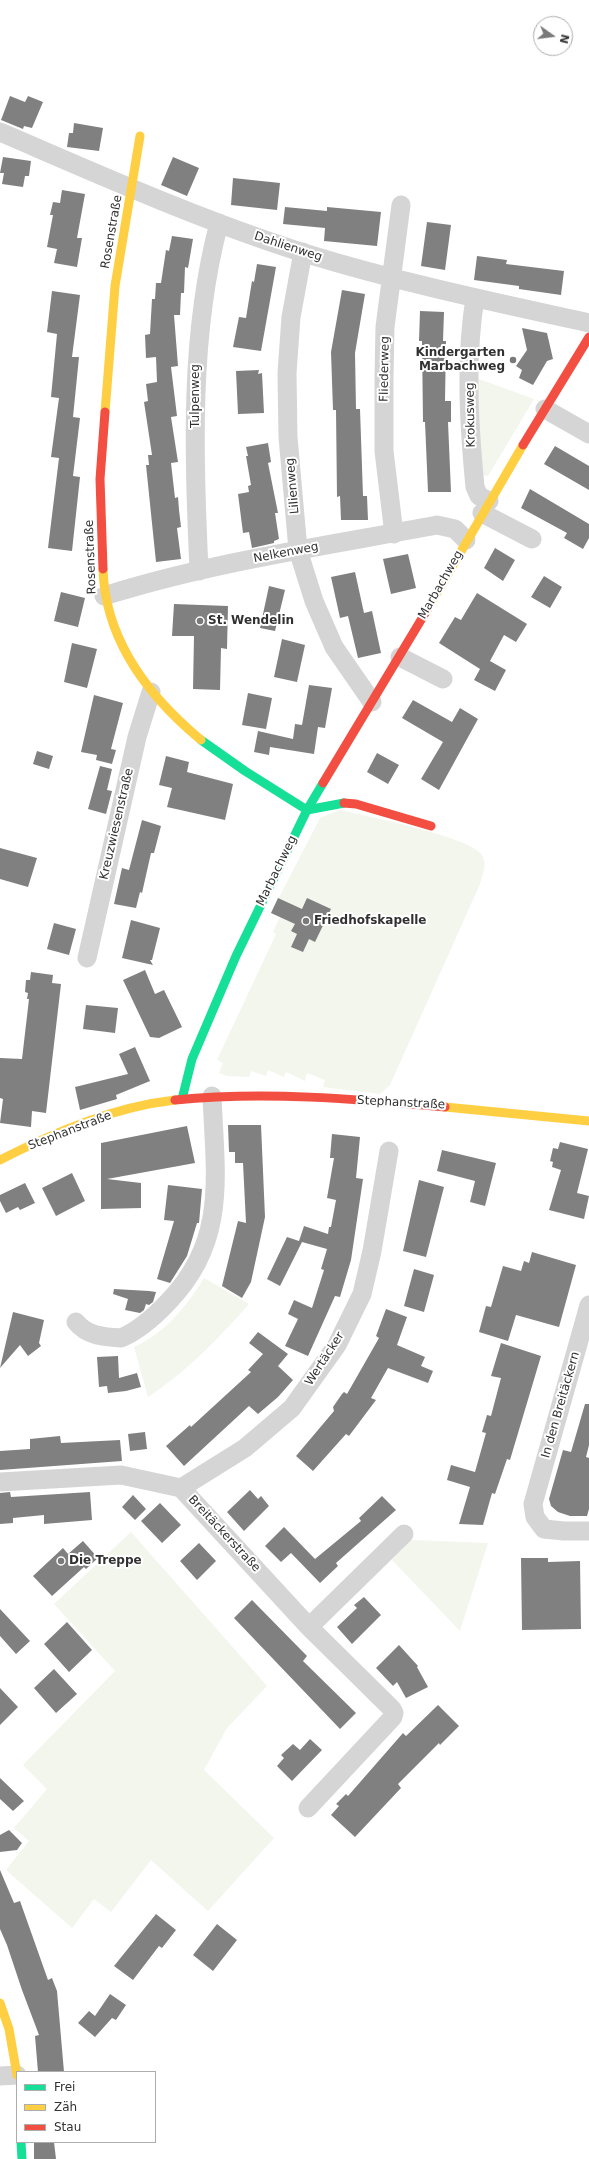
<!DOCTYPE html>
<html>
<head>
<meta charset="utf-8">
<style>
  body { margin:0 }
  #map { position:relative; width:589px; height:2159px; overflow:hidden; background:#fff; font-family:"DejaVu Sans",sans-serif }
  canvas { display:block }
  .legend { position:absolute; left:16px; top:2071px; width:140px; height:72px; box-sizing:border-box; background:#fff; border:1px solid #adadad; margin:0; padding:5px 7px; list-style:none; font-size:12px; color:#313131 }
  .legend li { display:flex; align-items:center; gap:8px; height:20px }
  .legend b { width:20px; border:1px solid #adadad }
  .north { position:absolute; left:533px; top:16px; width:40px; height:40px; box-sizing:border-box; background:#fff; border:1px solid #adadad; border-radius:50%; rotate:104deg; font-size:11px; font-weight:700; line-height:16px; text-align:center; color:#313131 }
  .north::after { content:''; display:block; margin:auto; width:14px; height:18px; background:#797979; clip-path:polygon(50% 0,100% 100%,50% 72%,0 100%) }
</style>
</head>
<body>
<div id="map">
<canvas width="589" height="2159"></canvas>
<ul class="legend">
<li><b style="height:5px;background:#16e098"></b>Frei</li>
<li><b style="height:5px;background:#ffcf43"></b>Zäh</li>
<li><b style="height:5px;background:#f24e42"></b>Stau</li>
</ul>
<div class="north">N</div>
</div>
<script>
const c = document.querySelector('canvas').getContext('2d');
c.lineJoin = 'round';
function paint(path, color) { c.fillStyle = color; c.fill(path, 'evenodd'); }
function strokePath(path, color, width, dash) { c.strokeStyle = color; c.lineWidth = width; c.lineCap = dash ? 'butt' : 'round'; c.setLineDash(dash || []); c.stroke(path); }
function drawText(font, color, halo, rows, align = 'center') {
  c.font = font + ' "DejaVu Sans",sans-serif'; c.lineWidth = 4; c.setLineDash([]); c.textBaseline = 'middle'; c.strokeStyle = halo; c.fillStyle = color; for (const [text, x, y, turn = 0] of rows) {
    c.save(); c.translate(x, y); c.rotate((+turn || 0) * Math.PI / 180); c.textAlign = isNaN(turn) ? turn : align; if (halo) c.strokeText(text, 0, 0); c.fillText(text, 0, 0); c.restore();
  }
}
paint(new Path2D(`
  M476 378 534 399 488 476 480 475Z
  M340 810C366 816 467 836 481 854 488 864 483 873 480 884L390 1085 380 1094 323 1087 325 1080 307 1073 305 1081 286 1072 284 1077 268 1070 266 1076 251 1071 249 1077 227 1076 219 1073 223 1063 217 1060 276 934 273 932 280 917 271 913 320 818Z
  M204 1278 249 1304C218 1339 187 1371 148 1397L134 1347C165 1333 187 1306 204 1278Z
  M131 1532 267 1686 227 1728 204 1770 274 1838 208 1911 151 1860 111 1912 94 1899 72 1928 6 1870 29 1841 14 1828 47 1789 23 1765 115 1671 54 1604Z
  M411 1540 488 1543 460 1631 392 1560Z`), '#f2f6ed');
paint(new Path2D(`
  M10 96 25 102 28 96 43 102 32 128 24 126 23 129 1 120Z
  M74 123 103 128 99 151 67 147 69 133H73Z
  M3 157 31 161 29 176H25L23 187 2 184 4 173H0Z
  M173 157 199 168 187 196 161 185Z
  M233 178 280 183 277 210 231 205Z
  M62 190 85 194 77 238H82L77 267 54 263 57 249 47 247 53 215H50L53 202 60 203Z
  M285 207 327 211V207L381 212 377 246 324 241 325 228 283 224Z
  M427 222 451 225 445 270 421 266Z
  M172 236 193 239 188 268 185 267 184 293H181L180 315H174L178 366 171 367 177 416 171 417 178 462 171 463 175 498 178 497 179 510 181 527 177 528 181 559 156 562 146 465H149L148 455H152L144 402 148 401 146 384 157 382 156 357 146 358 145 335 150 334 152 299H155L156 283H161L166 250 169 251Z
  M477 256 507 260 506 264 564 271 561 295 519 289V286L474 280Z
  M257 264 276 267 261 351 233 347 239 317 246 318 252 281 254 282Z
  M342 290 365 294 355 353 356 409H360L363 496H367L368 520H341L340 496 337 497 336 410H333L331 352Z
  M52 291 80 295 72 357H79L73 417 80 418 73 476 80 477 72 551 48 548 59 458 51 457 59 398 51 397 57 334 47 332Z
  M420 311 444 312 443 341H446L445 401H451V422H448L451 492H428L425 422H423L422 341H419Z
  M522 328 547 333 553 359 547 361 533 385 519 378 522 370 516 366 527 350Z
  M259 370 258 374 262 373 264 413 238 414 236 371Z
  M268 443 271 462 268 463 278 513H275L279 539 274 541V543L252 548 249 532 243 533 238 494 249 492 248 486 251 485 246 456H248L246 447Z
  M555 446 589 466V490L544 464Z
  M530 489 589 524V538L583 549 564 538 567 533 521 508Z
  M495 548 515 560 503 581 484 568Z
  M408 554 416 588 391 594 383 559Z
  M355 572 364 613 372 611 381 653 358 658 348 616 340 618 331 577Z
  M544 576 562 587 550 608 531 597Z
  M269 586 285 590 275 631 260 628Z
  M61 592 85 598 78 627 54 621Z
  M477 593 527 624 516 642 504 635 490 661 506 670 495 691 474 680 480 669 439 643 455 617 461 620Z
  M174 604 228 606 227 649 221 648 220 690 193 689 194 636H172Z
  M282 639 305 645 297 682 274 677Z
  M72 643 97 649 87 688 64 682Z
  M309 685 332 688 325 728 318 727 314 754 270 747 269 755 254 752 258 731 293 739 295 724 302 725Z
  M248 693 272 698 266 729 242 725Z
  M94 695 123 703 111 749 116 750 112 764 96 760 97 755 81 752Z
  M413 700 452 722 460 708 478 719 439 790 421 779 443 742 402 718Z
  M37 751 53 756 49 769 33 764Z
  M377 753 399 765 388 784 367 772Z
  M166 756 189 762 187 772 233 784 225 820 167 807 172 788 159 785Z
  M100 766 112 769 107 790 112 791 106 814 88 809Z
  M142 820 161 826 154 853H151L142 893 140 892 136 908 114 904 122 868 129 870Z
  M0 848 37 858 28 887 0 879Z
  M278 898 302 909 307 898 331 909 315 942 309 939 303 952 291 947 297 934 291 931 295 924 271 913Z
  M131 920 160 928 152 960H150L153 965 122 958Z
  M54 923 76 929 69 955 47 949Z
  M145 970 155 994 164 990 182 1027 159 1038 150 1037 123 980Z
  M31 972 53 975 52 983 61 984 46 1113 32 1111 31 1127 0 1123 3 1099 0 1098V1058L22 1059 29 999H27L28 993 25 992 26 980H30Z
  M86 1005 118 1008 115 1033 83 1029Z
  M135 1047 150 1081 116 1095 117 1099 80 1110 75 1087 128 1074 119 1054Z
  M228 1125H261L265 1217 251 1282 242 1298 222 1286 238 1221 246 1223 243 1163H235V1152H229Z
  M187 1126 195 1163 107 1179 141 1183V1208L101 1209V1143Z
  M332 1134 360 1137 356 1178 363 1179 351 1260 340 1297 335 1296 308 1356 285 1346 298 1319 288 1314 294 1300 312 1308 324 1270 321 1269 327 1249 302 1242 280 1286 267 1279 287 1237 299 1241 304 1226 328 1234 329 1227H331L336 1200 327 1198 334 1158H330Z
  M560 1142 588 1149 577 1193 589 1196 584 1219 549 1210 561 1170 552 1167 553 1162 550 1161 553 1148 558 1149Z
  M442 1150 496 1163 485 1206 470 1202 475 1181 437 1171Z
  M72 1173 85 1201 56 1216 42 1188Z
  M419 1180 444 1187 426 1257 403 1251Z
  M25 1183 35 1203 20 1210 18 1207 6 1213 0 1201V1195Z
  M168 1185 202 1189 199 1223H197L187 1256 170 1283 157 1279 174 1221 164 1220Z
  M532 1252 576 1265 559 1327 516 1315 508 1341 479 1332 486 1306 491 1307 503 1266 521 1271 524 1261 529 1263Z
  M414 1269 434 1275 424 1312 404 1306Z
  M114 1289 149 1291 156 1292 153 1302 149 1305 146 1304 144 1310 140 1313 125 1310 128 1299 113 1294Z
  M386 1309 407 1317 397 1345 425 1357 421 1366 433 1371 428 1383 388 1368 371 1398 376 1400 349 1436 346 1434 313 1471 296 1456 334 1411 333 1407 342 1394 344 1392 347 1394 379 1338 376 1336Z
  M13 1312 44 1320 39 1343 41 1346 28 1356 20 1345 0 1368Z
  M258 1332 288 1354 278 1366 293 1380 278 1397 258 1414 249 1406 184 1466 166 1446 190 1425 191 1427 251 1372 248 1370 263 1354 249 1343Z
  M501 1343 541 1356 510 1460 507 1459 495 1494 492 1493 483 1525 459 1524 470 1487 447 1480 451 1465 475 1472 486 1433 482 1432 487 1415 491 1416 501 1378 491 1376Z
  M118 1356 119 1378 137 1373 141 1387 126 1391 108 1393 107 1386 99 1387 97 1357Z
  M585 1404H589V1445L586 1457 589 1458V1509L587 1516H570L558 1512 551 1506 549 1499 563 1450 571 1452Z
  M145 1432 147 1449 130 1451 128 1434Z
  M60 1436 61 1443 120 1440 122 1461 0 1470V1451L30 1449V1439Z
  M250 1490 258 1499 261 1496 269 1506 244 1531 227 1512Z
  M10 1492 11 1497 90 1492 92 1520 44 1524V1515L13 1518V1523L0 1524V1493Z
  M133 1495 146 1509 135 1520 122 1507Z
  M382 1496 396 1510 336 1563 338 1566 320 1583 291 1553 281 1562 265 1546 284 1527 315 1559 361 1521 359 1518Z
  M160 1503 181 1525 162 1543 141 1521Z
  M83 1541 98 1558 86 1569 84 1567 52 1596 33 1576 63 1548 68 1554Z
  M199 1543 216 1561 197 1580 180 1561Z
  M521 1558H548V1562L580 1561 581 1629 522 1630Z
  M364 1597 381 1615 352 1644 337 1627 357 1608 354 1605Z
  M252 1600 307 1656 303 1661 356 1713 340 1729 234 1618Z
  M0 1609 30 1641 16 1654 0 1636Z
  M67 1622 92 1650 69 1672 44 1644Z
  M399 1645 418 1666 417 1667 428 1687 406 1698 397 1682 393 1686 376 1668Z
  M54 1669 77 1694 56 1713 34 1688Z
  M0 1688 18 1707 0 1725Z
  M438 1705 459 1726 440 1745 439 1743 398 1784 401 1788 355 1837 331 1815 339 1806 336 1804 346 1794 348 1796 403 1733 406 1736Z
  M310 1739 322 1750 292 1781 277 1766 284 1758 281 1755 293 1744 300 1750Z
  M0 1778 24 1801 13 1811 0 1799Z
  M9 1830 22 1843 17 1850 0 1852V1835Z
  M0 1870 14 1903 20 1901 48 1980 52 1978 57 1991 64 2072H38L35 2036 39 2035 22 1990 7 1945 0 1929Z
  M156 1914 176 1930 162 1948 159 1946 133 1980 114 1966Z
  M217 1924 237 1940 213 1971 193 1955Z
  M110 1994 126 2005 116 2020 112 2018 95 2037 78 2023 89 2011 95 2016Z
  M34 2142H54L56 2159H34Z`), '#808080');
strokePath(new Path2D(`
  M0 132C100 175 200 220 304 253 398 282 493 302 589 323
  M303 252 291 317 287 373 288 437 298 550 314 601 334 647 372 702
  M475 298C465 360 469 425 475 487L479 496 489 501
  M545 409 589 434
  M482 513 532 539
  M394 534 384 451V377L385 327 401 205
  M199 571C194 455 189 336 219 223
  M104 596C212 562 325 546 437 525L455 529 466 540
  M400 657 443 679
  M87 958 137 737 151 692
  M589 1305 533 1504 535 1517 544 1529 564 1531H589
  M76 1322C87 1336 104 1337 121 1338 140 1330 156 1315 169 1301 228 1240 215 1174 212 1096
  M0 1482 121 1475 181 1488 309 1627 392 1709 394 1713 393 1717 308 1808
  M181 1488 245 1448 292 1408 337 1345 362 1294 372 1251 389 1151
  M309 1627 404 1534
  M0 2076 17 2075`), '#d5d5d5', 19);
strokePath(new Path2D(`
  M201 740 245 771 307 810 344 803
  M182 1099 192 1059 236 956 307 810 323 783
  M21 2142 22 2159`), '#16e098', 9);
strokePath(new Path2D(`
  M105 412 115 286 140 136
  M103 569C105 640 148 696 201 740
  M427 610 523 445
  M445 1107 589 1121
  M0 1160C55 1132 113 1107 175 1100
  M0 2003 9 2029 17 2075`), '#ffcf43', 9);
strokePath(new Path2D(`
  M523 445 589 337
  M103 569 100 479 105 412
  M323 783 427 610
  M344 803 356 804 431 826
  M175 1100C265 1091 355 1099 445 1107`), '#f24e42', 9);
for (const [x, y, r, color] of [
  [513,360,4,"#797979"],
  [200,621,4,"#797979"],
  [306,921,4,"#797979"],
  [61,1561,4,"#797979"]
]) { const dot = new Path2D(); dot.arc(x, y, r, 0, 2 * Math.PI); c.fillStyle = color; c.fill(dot); strokePath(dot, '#fff', 1.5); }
drawText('12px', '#313131', '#fff', [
  ["Rosenstraße",112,232,-80],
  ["Dahlienweg",288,247,18],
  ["Fliederweg",385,369,-89],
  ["Tulpenweg",196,396,-90],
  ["Krokusweg",471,415,-91],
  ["Lilienweg",293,486,-95],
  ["Nelkenweg",286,553,-11],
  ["Rosenstraße",91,557,-92],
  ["Marbachweg",441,585,-60],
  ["Kreuzwiesenstraße",117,824,-77],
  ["Marbachweg",277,871,-64],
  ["Stephanstraße",401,1103,3],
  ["Stephanstraße",70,1131,-21],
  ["Wertäcker",325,1359,-57],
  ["In den Breitäckern",561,1405,-74],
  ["Breitäckerstraße",224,1534,47]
]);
drawText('bold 12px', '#313131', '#fff', [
  ["Kindergarten",505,353,"right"],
  ["Marbachweg",505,367,"right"],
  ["St. Wendelin",208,621],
  ["Friedhofskapelle",314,921],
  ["Die Treppe",69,1561]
], 'left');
</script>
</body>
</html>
